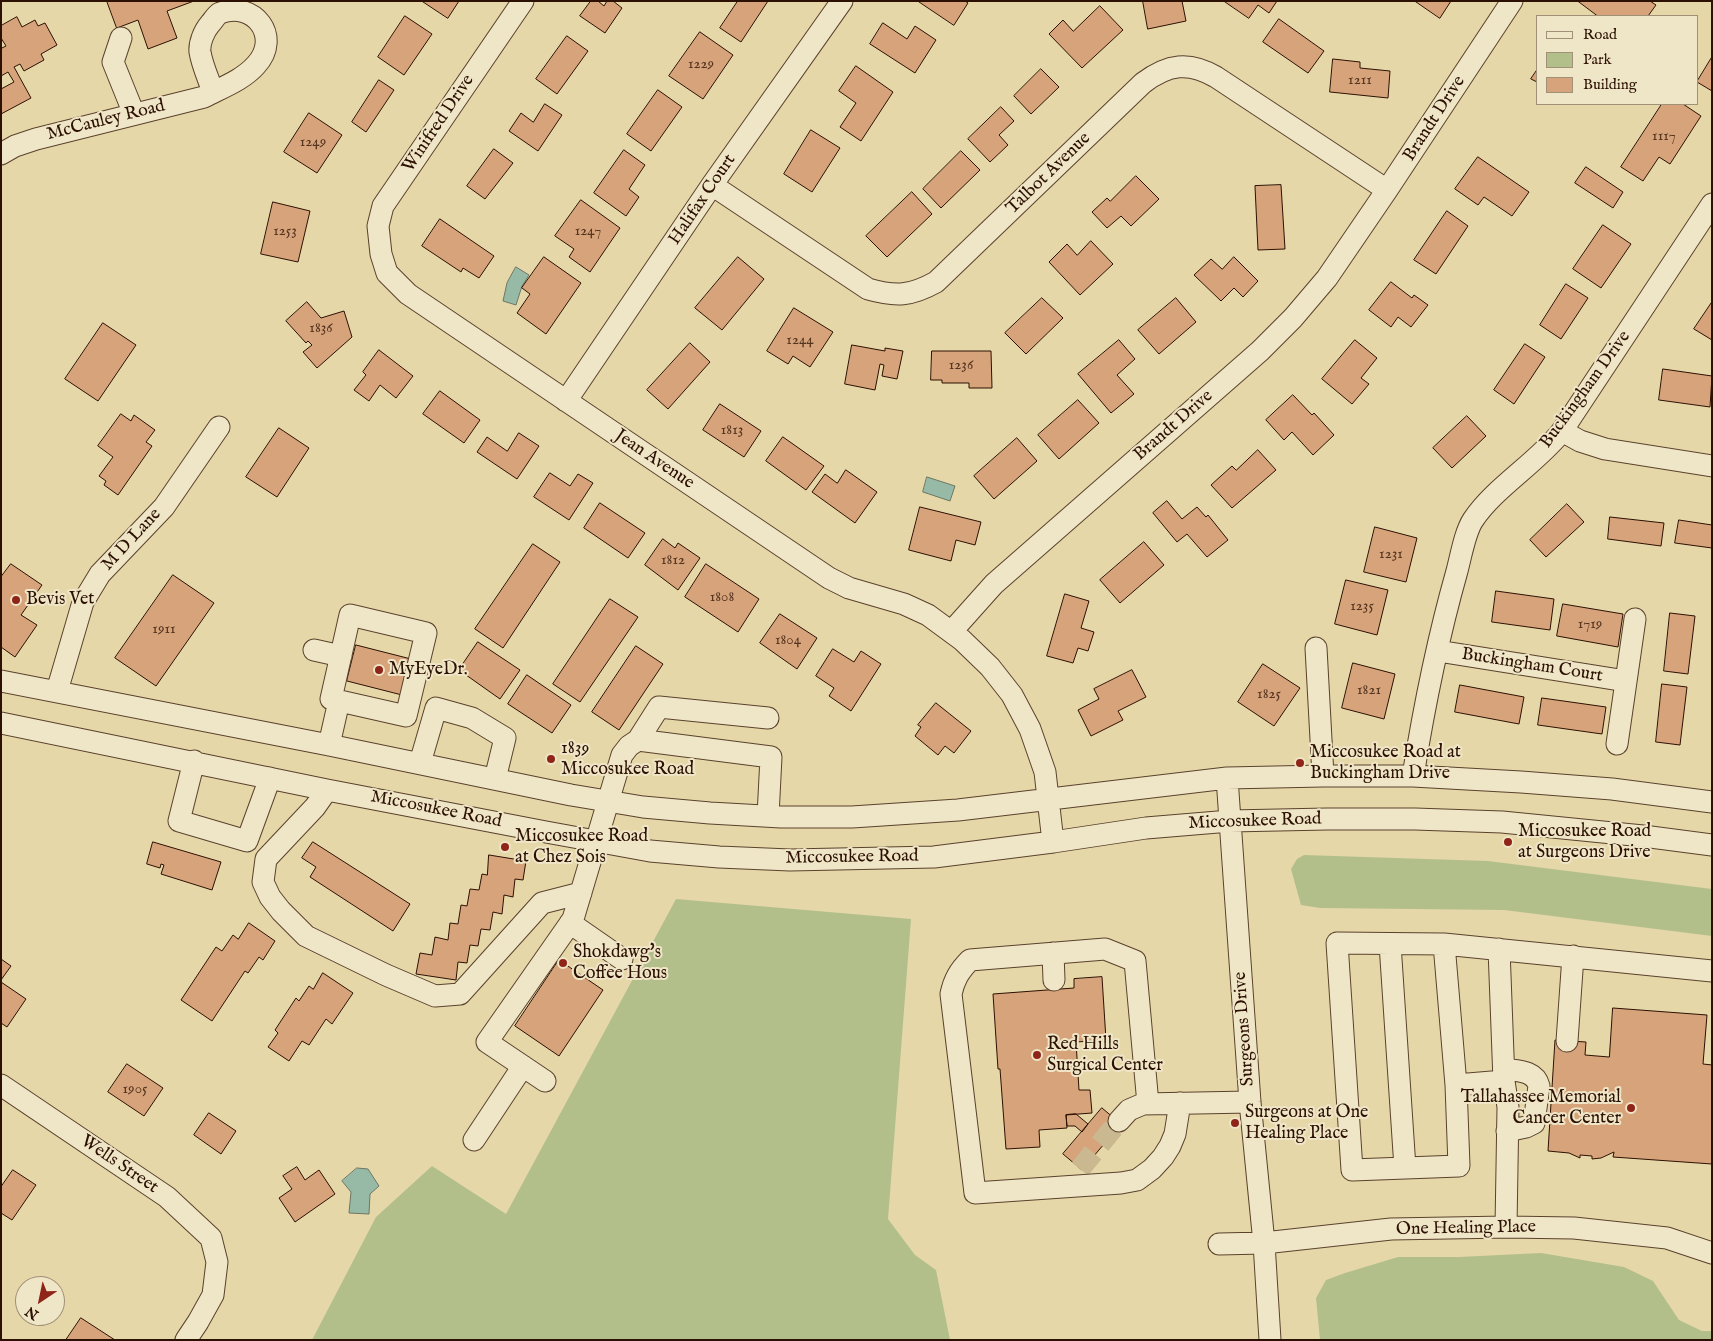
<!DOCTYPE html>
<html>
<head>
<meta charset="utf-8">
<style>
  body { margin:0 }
  #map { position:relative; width:1713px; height:1341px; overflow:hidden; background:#e6d7a9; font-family:"IM FELL English",serif }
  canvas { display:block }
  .frame { position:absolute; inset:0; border:2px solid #2c1002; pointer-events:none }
  .legend { position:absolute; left:1536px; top:15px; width:162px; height:90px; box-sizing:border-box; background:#efe5c7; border:1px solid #a19078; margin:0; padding:6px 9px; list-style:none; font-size:15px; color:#2c1002 }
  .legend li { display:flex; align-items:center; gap:10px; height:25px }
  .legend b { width:25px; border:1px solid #a19078 }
  .north { position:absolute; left:15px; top:1276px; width:50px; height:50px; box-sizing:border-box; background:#efe5c7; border:1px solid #a19078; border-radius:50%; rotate:214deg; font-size:14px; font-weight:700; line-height:20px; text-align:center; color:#2c1002 }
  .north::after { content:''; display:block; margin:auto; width:18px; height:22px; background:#8f2418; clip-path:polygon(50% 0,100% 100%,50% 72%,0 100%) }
</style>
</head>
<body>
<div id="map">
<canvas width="1713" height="1341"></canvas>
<div class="frame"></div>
<ul class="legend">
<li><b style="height:6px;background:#efe5c7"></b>Road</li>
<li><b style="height:14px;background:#b3bf8a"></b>Park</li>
<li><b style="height:14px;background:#d6a37b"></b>Building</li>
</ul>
<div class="north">N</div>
</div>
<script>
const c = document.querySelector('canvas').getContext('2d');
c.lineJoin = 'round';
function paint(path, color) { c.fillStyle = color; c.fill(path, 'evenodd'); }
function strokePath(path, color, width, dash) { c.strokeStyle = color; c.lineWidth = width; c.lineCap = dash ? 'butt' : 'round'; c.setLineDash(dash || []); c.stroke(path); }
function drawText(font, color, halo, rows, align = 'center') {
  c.font = font + ' "IM FELL English",serif'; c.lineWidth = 4; c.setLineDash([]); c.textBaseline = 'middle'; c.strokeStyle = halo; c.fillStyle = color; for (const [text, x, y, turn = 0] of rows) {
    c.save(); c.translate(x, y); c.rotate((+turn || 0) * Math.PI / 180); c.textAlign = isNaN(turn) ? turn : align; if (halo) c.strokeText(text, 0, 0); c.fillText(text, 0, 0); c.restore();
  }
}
paint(new Path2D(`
  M1304 855 1488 861 1712 889V936L1504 910 1320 908 1301 905 1291 869 1297 859Z
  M676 899 911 919 888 1219 915 1255 936 1270 950 1340H312L376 1217 432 1166 506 1214Z
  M1541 1253 1624 1267 1653 1281 1679 1320 1702 1331H1712V1340H1320L1316 1298 1326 1280 1345 1273 1398 1257H1459Z`), '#b3bf8a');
const water = new Path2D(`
  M516 267 529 275 522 286 516 305 503 301 507 283Z
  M927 477 955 486 950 501 923 492Z
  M357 1168 368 1169 379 1186 370 1194 369 1214 349 1213 351 1192 342 1181Z`);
paint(water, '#96baa6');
strokePath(water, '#6c7664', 1);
const building = new Path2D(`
  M107 1H194L167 11 177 38 148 49 138 20 117 28Z
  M422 1H459L448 18Z
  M591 1H598L604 6 607 1H613L622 8 605 33 580 16Z
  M738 1H768L741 42 720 28Z
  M918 1H965L968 3 954 25Z
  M1143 1H1182L1186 21 1148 29Z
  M1224 1H1277L1269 13 1258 5 1249 18Z
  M1415 1H1451L1440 18Z
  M1578 1H1650L1656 5 1648 16H1598Z
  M1100 6 1123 30 1082 68 1049 34 1063 20 1073 31Z
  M405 16 432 34 404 75 378 57Z
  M17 17 22 27 35 20 38 26 45 23 57 45 41 54 44 60 24 71 20 64 14 67 31 98 1 114V89L14 82 8 72 1 76V47L2 48 6 46 1 38V26Z
  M1279 19 1324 51 1308 73 1263 42Z
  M883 23 907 39 915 26 936 40 915 73 870 44Z
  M700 32 733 55 703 99 669 76Z
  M567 36 588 51 557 94 536 79Z
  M1712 57V91L1697 82Z
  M1333 59 1360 62V68L1390 71 1388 98 1330 92Z
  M856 66 893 92 861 141 840 127 856 103 839 91Z
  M1041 69 1059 87 1031 114 1014 96Z
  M1537 70V82L1531 79Z
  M379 80 394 90 366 132 352 122Z
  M658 90 682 107 651 151 627 134Z
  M545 104 562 115 538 151 509 131 521 113 533 122Z
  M1662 104H1683L1701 116 1670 164 1659 157 1643 181 1621 167Z
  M1001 107 1014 121 999 135 1008 145 990 162 968 139Z
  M309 113 342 135 317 173 284 152Z
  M811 130 840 148 812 192 784 174Z
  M494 149 513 163 485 199 467 186Z
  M624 150 645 165 629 189 639 197 626 216 594 193Z
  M961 151 980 170 941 208 923 189Z
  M1478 157 1529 192 1512 216 1484 197 1478 205 1455 189Z
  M1586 167 1623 192 1613 208 1575 183Z
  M1136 176 1159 199 1131 226 1121 216 1107 228 1092 212 1107 198 1110 201Z
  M1281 185 1285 249 1258 250 1255 186Z
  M912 192 932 214 887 257 866 236Z
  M581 200 620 228 590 272 569 257 574 249 555 236Z
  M273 202 310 211 298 262 261 254Z
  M1447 211 1468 226 1436 274 1414 260Z
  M440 219 494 256 479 278 463 268 461 272 422 246Z
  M1603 225 1631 244 1601 288 1573 269Z
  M1091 241 1113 264 1080 295 1049 262 1067 244 1077 255Z
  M544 257 581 283 546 334 517 313 530 294 522 288Z
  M738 257 764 279 722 330 695 308Z
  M1234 257 1258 281 1243 297 1234 288 1221 301 1194 275 1211 259 1222 269Z
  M1391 282 1412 298 1414 295 1428 305 1411 327 1398 317 1391 327 1369 310Z
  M1566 284 1588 298 1561 339 1540 325Z
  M1042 298 1063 318 1026 354 1005 333Z
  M1176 298 1196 322 1159 354 1138 330Z
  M307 302 321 318 344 311 352 337 317 368 303 352 312 345 308 341 306 343 286 321Z
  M1712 302V340L1694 329Z
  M794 308 833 332 810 367 793 356 788 364 767 351Z
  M103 323 136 345 98 401 65 379Z
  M1119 340 1135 359 1117 375 1134 394 1111 413 1078 374Z
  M1355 340 1377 358 1361 378 1369 384 1352 404 1322 379Z
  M690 343 710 362 668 409 647 390Z
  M1525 344 1545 357 1514 404 1494 390Z
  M852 345 885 351V348L903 351 897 379 882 376 884 365 880 364 875 390 845 384Z
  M379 350 413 376 396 398 380 385 369 401 354 390 366 375 363 372Z
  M932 351H991L992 388H969V383H942V380H931Z
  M1663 369 1712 376 1710 407 1659 400Z
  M440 391 480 420 464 443 423 414Z
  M1293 395 1312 415 1314 413 1334 435 1313 455 1292 432 1284 440 1266 420Z
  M1078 400 1099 423 1059 459 1038 435Z
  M720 404 761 431 744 457 703 430Z
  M121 414 131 421 134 415 155 430 146 442 152 446 118 495 104 485 106 481 99 476 113 457 98 446Z
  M1467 416 1486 436 1452 468 1433 448Z
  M279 428 309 448 277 497 246 477Z
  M519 433 539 446 517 479 477 452 487 437 507 451Z
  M783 437 824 466 806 490 766 461Z
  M1017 438 1037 461 994 499 974 476Z
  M1258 450 1276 470 1232 508 1211 485 1232 466 1236 470Z
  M846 470 877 492 855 523 812 492 825 474 837 483Z
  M550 473 570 486 578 474 593 483 569 520 534 497Z
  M1167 501 1182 519 1197 507 1206 517 1208 515 1228 540 1207 557 1187 534 1177 542 1153 513Z
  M600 503 645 533 628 558 584 528Z
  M1567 504 1584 522 1546 557 1530 540Z
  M920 507 981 522 975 545 956 540 951 561 909 550Z
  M1610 517 1664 523 1661 546 1608 539Z
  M1679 520 1712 525V548L1675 543Z
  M1375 527 1417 538 1406 582 1364 572Z
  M663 539 675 548 678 543 700 558 678 590 645 565Z
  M1144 542 1164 565 1120 603 1100 580Z
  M533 544 560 562 503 648 475 629Z
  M11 564 42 585 21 615 37 625 15 657 1 647V577Z
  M706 564 759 599 738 632 685 597Z
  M173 575 214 603 156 686 115 658Z
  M1346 580 1388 590 1377 635 1335 624Z
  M1496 591 1554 599 1550 630 1492 622Z
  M1065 594 1089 601 1081 628 1094 632 1088 651 1078 648 1073 663 1047 656Z
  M610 599 638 617 580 702 553 684Z
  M1563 604 1623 614 1618 647 1557 636Z
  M1670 613 1695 616 1688 674 1664 671Z
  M780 614 817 638 797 669 760 643Z
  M478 642 520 670 500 699 459 670Z
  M356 645 411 659 402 695 347 681Z
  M636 646 663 664 619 730 592 712Z
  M833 649 854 662 861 651 881 664 851 711 829 696 834 688 816 676Z
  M1353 663 1395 674 1384 719 1342 708Z
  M1263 664 1300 688 1274 726 1238 702Z
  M1132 670 1146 697 1118 711 1123 720 1091 736 1078 710 1099 699 1094 689Z
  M527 675 571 705 552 733 508 704Z
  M1662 684 1687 687 1680 745 1656 742Z
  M1460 685 1524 697 1519 724 1455 712Z
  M1542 698 1606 707 1602 734 1538 725Z
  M936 703 971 731 954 753 945 746 938 755 915 736 921 727 918 725Z
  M153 842 221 862 212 890 161 874 164 865 161 864 160 868 147 864Z
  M313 842 410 904 393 931 310 877 316 867 302 858Z
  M489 855 526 861 523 880 515 879 513 897 504 895 502 914 493 912 490 930 481 929 478 946 470 945 467 963 458 962 456 980 416 974 420 953 432 955 435 937 448 940 450 923 458 924 461 905 467 906 470 889 479 890 482 874 487 875Z
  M249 923 275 941 263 960 259 957 248 973 245 971 212 1021 181 1000 216 947 222 951 233 935 238 939Z
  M1 959 11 966 1 980Z
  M559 960 603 990 559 1056 515 1026Z
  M323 973 353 993 332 1024 326 1019 309 1045 302 1041 289 1061 268 1047 278 1033 275 1030 296 998 299 1001 309 986 313 989Z
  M1102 977 1106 1040 1076 1042 1079 1090H1090L1092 1113 1066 1115 1067 1128 1039 1130 1040 1147 1006 1149 1000 1069H998L993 994 1074 988V979Z
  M1 982 26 999 7 1027 1 1023Z
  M1613 1008 1707 1015 1703 1064 1712 1065V1164L1613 1157 1614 1152 1601 1158 1592 1159V1156L1580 1155V1158L1569 1153 1548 1151 1555 1040 1586 1042 1585 1055 1609 1057Z
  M127 1064 163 1088 144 1116 108 1092Z
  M1102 1108 1121 1124 1082 1170 1063 1154Z
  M209 1113 236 1131 221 1154 194 1135Z
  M1076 1114 1088 1124 1082 1132 1075 1126H1067L1066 1115Z
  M297 1167 305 1180 319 1170 335 1194 295 1222 279 1198 292 1189 283 1176Z
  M13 1170 36 1185 12 1220 1 1213V1187Z
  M81 1318 115 1340H66Z`);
paint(building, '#d6a37b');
strokePath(building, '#2c1002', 1);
strokePath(new Path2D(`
  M1080 1169 1119 1121`), '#cab990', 21, [21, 11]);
const minor = new Path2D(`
  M523 1 383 206 378 226 381 254 387 273 408 294 829 578 849 588 904 604 928 615 962 640 990 667 1012 695 1030 729 1045 772 1053 842
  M121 38 113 62 134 114
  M1 154 15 146 36 139 204 97C221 88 243 80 256 65 282 37 254 0 220 13 216 15 213 21 210 24 204 31 199 43 200 52 202 65 209 80 213 92
  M712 185 868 289C896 297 911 296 936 282L1143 83C1168 64 1189 61 1216 77L1387 190
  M566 401 712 185 842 1
  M1562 431 1580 441 1605 449 1712 466
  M350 615 426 633 406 716 331 699Z
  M952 631 994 584 1260 351 1293 318 1327 278 1387 190 1512 1
  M1316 648 1323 776
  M314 650 341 656
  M1438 651 1626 681
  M1 681 329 745 571 795 643 807 710 813 781 817H852L958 810 1227 778 1323 776H1413L1521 782 1612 789 1712 802
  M57 691 83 602 100 574 164 507 219 427
  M1 723 327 790 546 832 650 851 719 857 790 860 934 857 1053 842 1146 828 1230 821 1327 819H1415L1502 822 1643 836 1712 845
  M638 740 659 707 768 718
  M1617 744 1635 619
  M329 745 339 701
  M194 761 179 821 247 841 270 778
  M420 763 436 708 472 718 505 738 495 779
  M1413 776C1424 707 1438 638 1457 571 1461 556 1465 532 1473 520 1495 487 1537 463 1562 431L1712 204
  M1227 778 1250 1102 1264 1243 1270 1340
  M327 790 315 807 266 859 263 882 270 897 281 911 306 936 386 975 435 996 460 994 542 903 581 893
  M570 923 622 959
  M1390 944 1405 1168
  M1444 944 1456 1085 1459 1166 1352 1170 1337 943 1444 944 1712 971
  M1499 949 1504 1081 1508 1107 1506 1227
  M1053 953 1054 980
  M1567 1041 1573 956
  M1504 1069C1517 1071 1535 1070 1539 1086L1534 1123 1526 1127 1507 1131
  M545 1081 487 1042 573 919 622 755 629 746 638 740 771 757 768 816
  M1 1085 167 1197 211 1238 217 1262 213 1295 198 1322 186 1340
  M1456 1085 1504 1081
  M1148 1104 1135 961 1105 949 970 960C959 971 954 980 951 994L975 1193 1121 1183 1137 1180 1152 1169 1163 1157 1170 1146 1175 1134 1180 1103
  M1119 1121 1129 1110 1143 1104 1250 1102
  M474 1140 523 1066
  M1219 1244 1264 1243 1391 1229 1506 1227 1574 1228 1667 1238 1712 1253`);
strokePath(minor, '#5a422c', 23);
strokePath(minor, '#efe5c7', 21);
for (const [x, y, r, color] of [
  [16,600,5,"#8f2418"],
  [379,670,5,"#8f2418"],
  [551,759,5,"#8f2418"],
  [1300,763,5,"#8f2418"],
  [1508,842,5,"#8f2418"],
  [505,847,5,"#8f2418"],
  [563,963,5,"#8f2418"],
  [1037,1055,5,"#8f2418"],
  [1631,1108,5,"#8f2418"],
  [1235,1123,5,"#8f2418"]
]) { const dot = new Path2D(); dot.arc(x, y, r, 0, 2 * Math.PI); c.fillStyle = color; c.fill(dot); strokePath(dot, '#efe5c7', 2); }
drawText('15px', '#563520', null, [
  ["1229",701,65],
  ["1211",1360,81],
  ["1117",1664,137],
  ["1249",313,143],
  ["1253",285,232],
  ["1247",588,232],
  ["1836",321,329],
  ["1244",800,341],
  ["1236",961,366],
  ["1813",732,431],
  ["1231",1391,555],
  ["1812",673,561],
  ["1808",722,598],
  ["1235",1362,607],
  ["1719",1590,625],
  ["1911",164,630],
  ["1804",788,641],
  ["1821",1369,691],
  ["1825",1269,695],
  ["1905",135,1090]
]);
drawText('18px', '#2c1002', '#efe5c7', [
  ["Brandt Drive",1435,119,-57],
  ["McCauley Road",106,121,-14],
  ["Winifred Drive",439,124,-56],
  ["Talbot Avenue",1049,174,-44],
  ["Halifax Court",703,200,-56],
  ["Buckingham Drive",1586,390,-54],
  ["Brandt Drive",1174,426,-41],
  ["Jean Avenue",654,460,34],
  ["M D Lane",132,540,-47],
  ["Buckingham Court",1532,666,9],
  ["Miccosukee Road",436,810,11],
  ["Miccosukee Road",1255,822,-2],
  ["Miccosukee Road",852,858,-1],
  ["Surgeons Drive",1245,1029,-94],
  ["Wells Street",119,1165,34],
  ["One Healing Place",1466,1229,-1]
]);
drawText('18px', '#2c1002', '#efe5c7', [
  ["Bevis Vet",26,600],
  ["MyEyeDr.",389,670],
  ["1839",561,749],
  ["Miccosukee Road",561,770],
  ["Miccosukee Road at",1310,753],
  ["Buckingham Drive",1310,774],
  ["Miccosukee Road",1518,832],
  ["at Surgeons Drive",1518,853],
  ["Miccosukee Road",515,837],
  ["at Chez Sois",515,858],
  ["Shokdawg's",573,953],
  ["Coffee Hous",573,974],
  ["Red Hills",1047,1045],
  ["Surgical Center",1047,1066],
  ["Tallahassee Memorial",1621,1098,"right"],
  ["Cancer Center",1621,1119,"right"],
  ["Surgeons at One",1245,1113],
  ["Healing Place",1245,1134]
], 'left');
</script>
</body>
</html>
